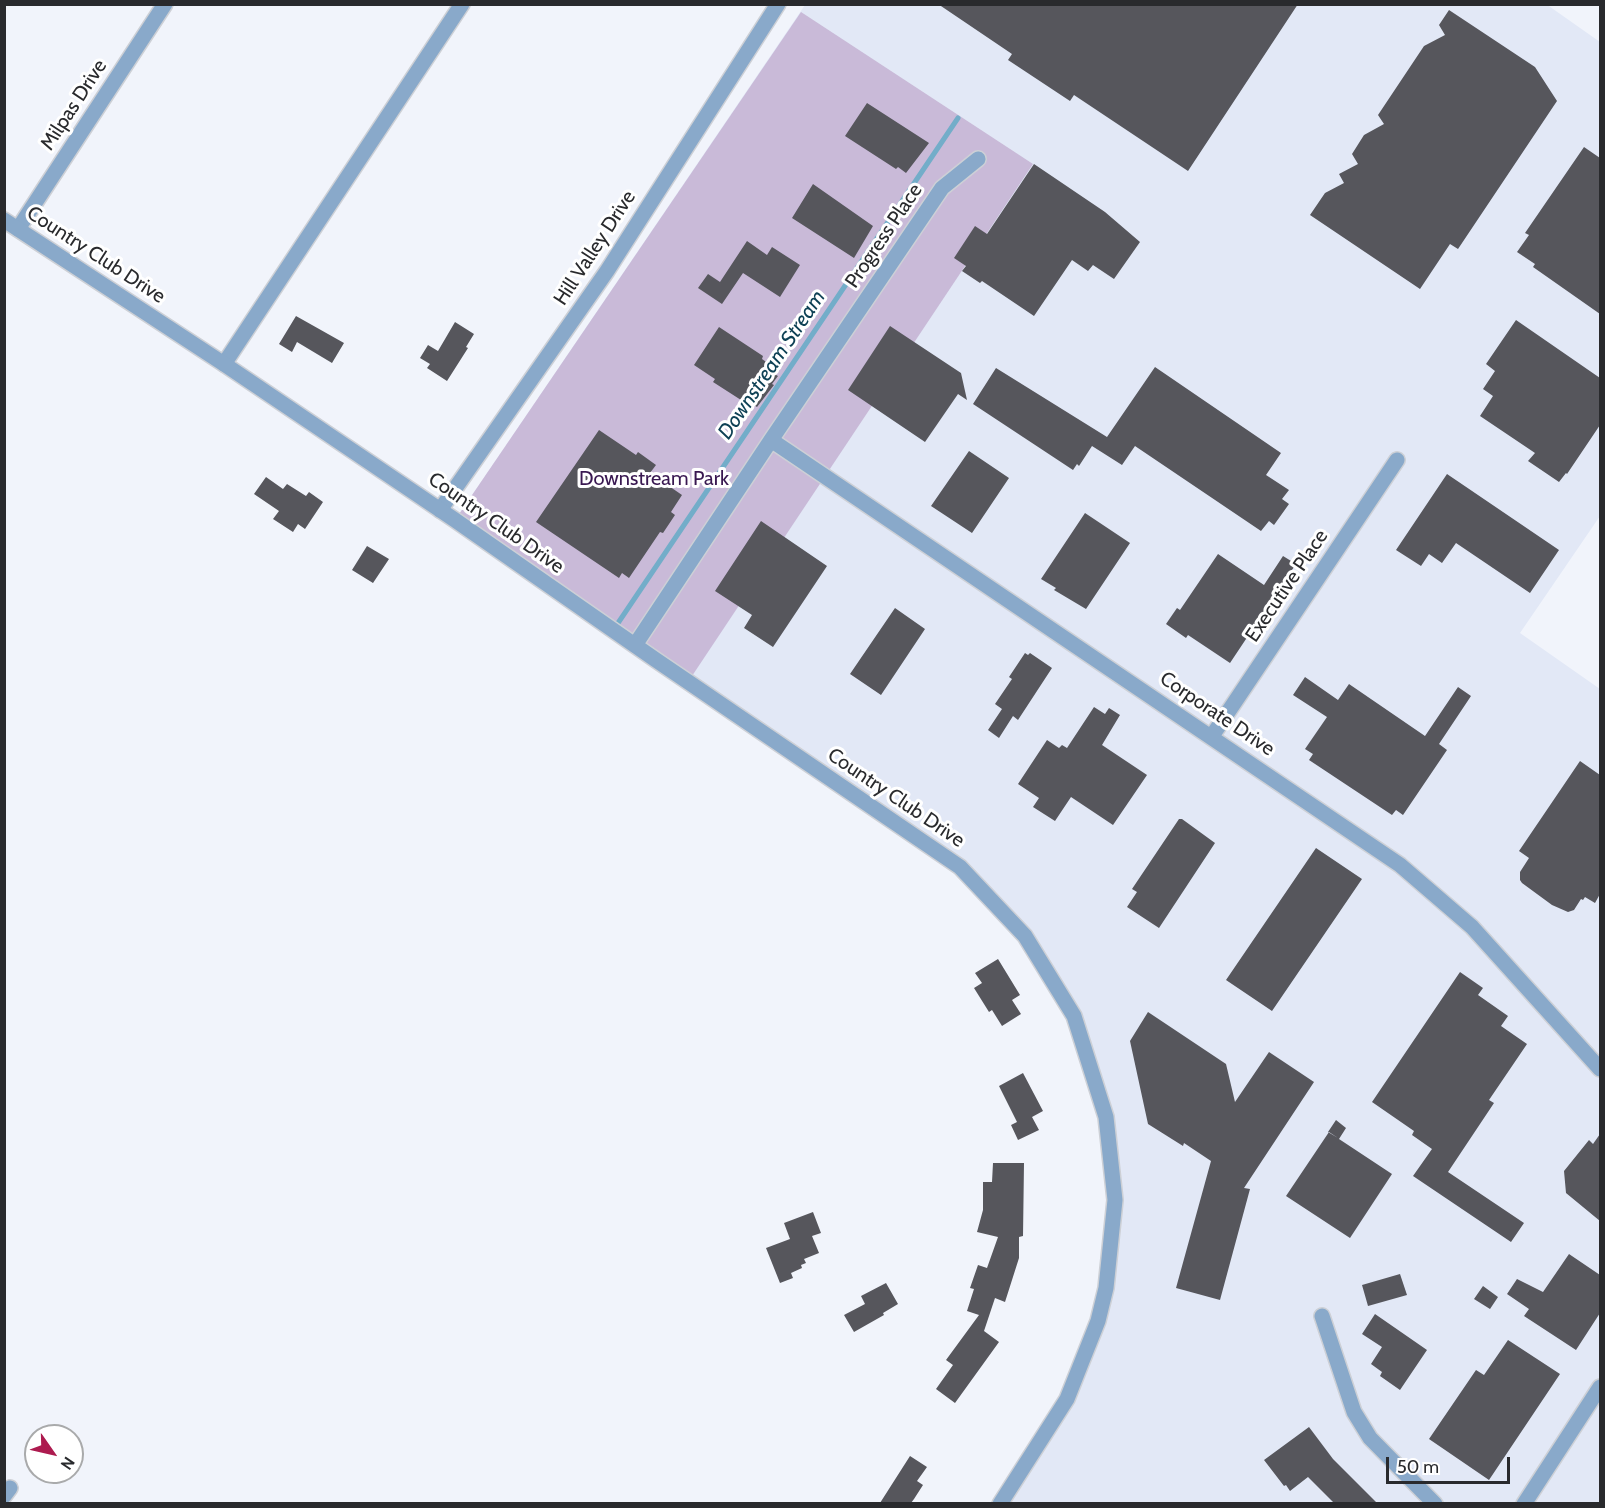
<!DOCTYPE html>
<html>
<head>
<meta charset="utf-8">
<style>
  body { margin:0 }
  #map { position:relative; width:1605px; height:1508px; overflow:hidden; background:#f1f4fb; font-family:Cabin,sans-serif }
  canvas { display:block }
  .frame { position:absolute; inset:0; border:6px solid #292a2d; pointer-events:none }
  .north { position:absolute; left:24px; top:1424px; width:60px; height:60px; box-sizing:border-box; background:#fff; border:2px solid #a9aaab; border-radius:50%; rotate:124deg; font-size:16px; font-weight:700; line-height:24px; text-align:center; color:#292a2d }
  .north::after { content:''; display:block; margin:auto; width:21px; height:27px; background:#ad1b4f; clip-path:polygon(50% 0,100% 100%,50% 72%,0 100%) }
  .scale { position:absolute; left:1386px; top:1457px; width:124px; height:27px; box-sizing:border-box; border:3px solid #292a2d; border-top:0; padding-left:8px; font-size:18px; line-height:21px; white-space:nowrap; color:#292a2d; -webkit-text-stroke:4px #fff; paint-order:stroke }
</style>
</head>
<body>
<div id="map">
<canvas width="1605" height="1508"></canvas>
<div class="frame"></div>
<div class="north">N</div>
<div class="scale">50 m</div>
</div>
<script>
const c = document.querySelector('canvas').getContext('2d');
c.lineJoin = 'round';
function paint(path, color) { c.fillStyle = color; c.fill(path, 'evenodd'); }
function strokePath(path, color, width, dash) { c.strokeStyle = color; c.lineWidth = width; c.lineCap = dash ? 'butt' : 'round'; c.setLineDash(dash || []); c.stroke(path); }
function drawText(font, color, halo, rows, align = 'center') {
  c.font = font + ' Cabin,sans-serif'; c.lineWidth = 6; c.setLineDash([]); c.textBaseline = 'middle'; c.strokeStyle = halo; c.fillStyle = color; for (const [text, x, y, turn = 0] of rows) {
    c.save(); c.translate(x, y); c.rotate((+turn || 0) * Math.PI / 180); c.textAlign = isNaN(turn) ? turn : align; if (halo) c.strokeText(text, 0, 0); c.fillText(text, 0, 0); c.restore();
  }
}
paint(new Path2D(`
  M1546 4 1600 42V516L1520 633 1600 689V1503H1000L1069 1392 1111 1259 1109 1133 1054 980 974 880 454 522 805 5Z`), '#e2e8f6');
paint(new Path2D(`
  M801 12 1033 164 688 682 455 520Z`), '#c9bad8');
strokePath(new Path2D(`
  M614 629 958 118`), '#73adc9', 5);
paint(new Path2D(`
  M938 4H1298L1188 171 1074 95 1070 101 1008 60 1012 54Z
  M1449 10 1535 67 1557 101 1458 249 1450 244 1420 289 1310 215 1325 193 1344 183 1339 174 1358 164 1352 154 1364 135 1384 124 1378 115 1424 46 1445 35 1439 25Z
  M867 103 929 143 906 173 898 167 896 169 845 136Z
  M1584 147 1600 158V314L1533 267 1535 264 1517 252 1529 235 1525 233Z
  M1034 164 1105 212 1140 242 1114 279 1093 265 1088 271 1072 260 1034 316 982 281 980 283 962 271 966 266 954 258 975 226 987 234Z
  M813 184 873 226 854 258 792 218Z
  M747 241 767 255 772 247 800 265 780 297 743 273 722 304 698 288 708 274 720 282Z
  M296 316 344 343 332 363 297 342 292 352 279 344Z
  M1516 320 1600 378V425L1567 474 1566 473 1559 482 1528 461 1535 453 1480 416 1493 396 1483 389 1495 371 1486 364Z
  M455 322 474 334 466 347 468 348 447 381 427 368 430 364 420 358 428 345 438 351Z
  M890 326 961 373 967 400 958 394 925 442 848 390Z
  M719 327 763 356 762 359 772 366 769 371 778 376 772 384 774 385 757 407 743 398 741 400 713 382 715 379 694 365Z
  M1155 367 1281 453 1266 475 1289 490 1282 499 1289 504 1274 525 1269 521 1261 531 1135 446 1122 465 1092 446 1079 466 1077 464 1073 470 973 404 996 368 1107 437Z
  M599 430 636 455 638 452 656 465 650 473 682 495 671 512 675 515 663 533 660 532 629 578 622 573 619 578 536 522Z
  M969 451 1009 478 972 533 931 506Z
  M1447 474 1559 550 1530 593 1456 543 1442 563 1429 554 1421 566 1396 550Z
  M266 477 283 489 287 484 306 496 309 492 323 502 305 529 298 524 293 532 273 519 279 511 254 494Z
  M1085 513 1130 543 1086 609 1054 590 1056 588 1041 579Z
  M761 521 827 566 773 647 744 628 752 615 715 591Z
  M367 546 389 559 373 583 352 570Z
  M1218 554 1264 585 1283 556 1296 564 1230 663 1188 635 1186 638 1166 624 1177 608 1180 610Z
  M895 608 925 629 881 695 850 674Z
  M1025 653 1028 655 1030 653 1052 668 1018 720 1013 716 999 738 988 730 1002 709 995 704 1012 679 1009 677Z
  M1305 677 1338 700 1349 684 1425 736 1458 687 1471 696 1439 744 1447 750 1403 815 1396 810 1392 815 1309 760 1313 754 1305 749 1327 717 1293 695Z
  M1094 707 1105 714 1109 708 1120 715 1102 745 1147 775 1113 825 1071 797 1055 821 1033 807 1039 798 1018 784 1047 740 1059 748 1062 745 1067 748Z
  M1580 761 1600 775V894L1595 903 1585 897 1583 900 1581 899 1574 910 1568 912 1552 905 1522 883 1520 880V872L1529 858 1519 851Z
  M1179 819H1182L1215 843 1159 928 1127 907 1137 892 1132 889Z
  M1316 848 1362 879 1272 1011 1226 980Z
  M998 959 1020 995 1012 1000 1021 1014 1002 1026 992 1010 989 1012 974 988 982 983 975 973Z
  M1460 972 1483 988 1478 995 1508 1016 1501 1026 1527 1044 1489 1100 1494 1103 1448 1172 1524 1223 1511 1242 1413 1176 1432 1149 1412 1135 1414 1131 1372 1102Z
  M1148 1012 1226 1064 1235 1102 1269 1052 1314 1082 1244 1188 1250 1189 1220 1300 1176 1288 1211 1161 1184 1143 1183 1146 1148 1124 1130 1041Z
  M1023 1073 1043 1111 1032 1117 1039 1130 1018 1140 1011 1125 1017 1122 999 1086Z
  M1336 1120 1346 1128 1339 1139 1392 1174 1350 1238 1286 1196 1329 1132 1338 1138 1328 1132Z
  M1600 1134V1221L1566 1193 1564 1171 1589 1140 1593 1144Z
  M993 1163H1024L1023 1236 1019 1237V1258L1005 1302 995 1298 984 1331 999 1342 955 1403 936 1389 953 1365 946 1360 979 1315 967 1311 974 1289 970 1288 978 1265 987 1268 998 1237 977 1232 983 1210V1182H992Z
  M813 1212 821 1233 812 1236 819 1253 804 1259 806 1263 801 1265 802 1268 791 1273 793 1278 780 1283 766 1248 790 1239 784 1223Z
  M1569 1254 1600 1275V1313L1576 1350 1524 1316 1529 1309 1507 1294 1517 1279 1543 1292Z
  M1400 1274 1407 1295 1368 1306 1362 1285Z
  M886 1283 898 1304 883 1313 884 1315 854 1332 844 1315 865 1304 861 1296Z
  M1483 1286 1498 1297 1490 1309 1474 1299Z
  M1375 1314 1427 1350 1400 1390 1380 1376 1382 1372 1371 1364 1382 1347 1362 1334Z
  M1508 1340 1560 1374 1489 1480 1429 1439 1476 1370 1484 1375Z
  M1309 1427 1333 1459 1377 1503H1334L1308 1477 1290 1491 1286 1485 1284 1486 1264 1460Z
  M910 1456 927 1467 917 1481 923 1485 914 1499 911 1503H880Z`), '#56565c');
const minor = new Path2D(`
  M18 229 165 4
  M224 364 462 4
  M771 440 1400 865 1472 927 1600 1069
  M440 510 607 271 778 4
  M635 645 771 440 942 188 978 159
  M1212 736 1397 460
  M1322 1316 1354 1412 1370 1438 1435 1504
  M4 1496 10 1488`);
const tertiary = new Path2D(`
  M4 220 224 364 455 520 656 660 960 867 1025 936 1074 1016 1106 1117 1115 1200 1106 1288 1098 1321 1067 1399 1000 1504
  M1524 1504 1600 1387`);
strokePath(minor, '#cdd0d6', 18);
strokePath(tertiary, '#cdd0d6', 18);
strokePath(minor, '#89a9ca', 15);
strokePath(tertiary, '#89a9ca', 15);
drawText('20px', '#292a2d', '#fff', [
  ["Milpas Drive",74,105,-57],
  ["Progress Place",884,236,-56],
  ["Hill Valley Drive",595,248,-57],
  ["Country Club Drive",96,255,33],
  ["Country Club Drive",496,523,35],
  ["Executive Place",1287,586,-56],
  ["Corporate Drive",1217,714,34],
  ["Country Club Drive",896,798,34]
]);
drawText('20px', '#391851', '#fff', [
  ["Downstream Park",654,479]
]);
drawText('italic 21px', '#0e4155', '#fff', [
  ["Downstream Stream",772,365,-56]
]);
</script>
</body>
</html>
